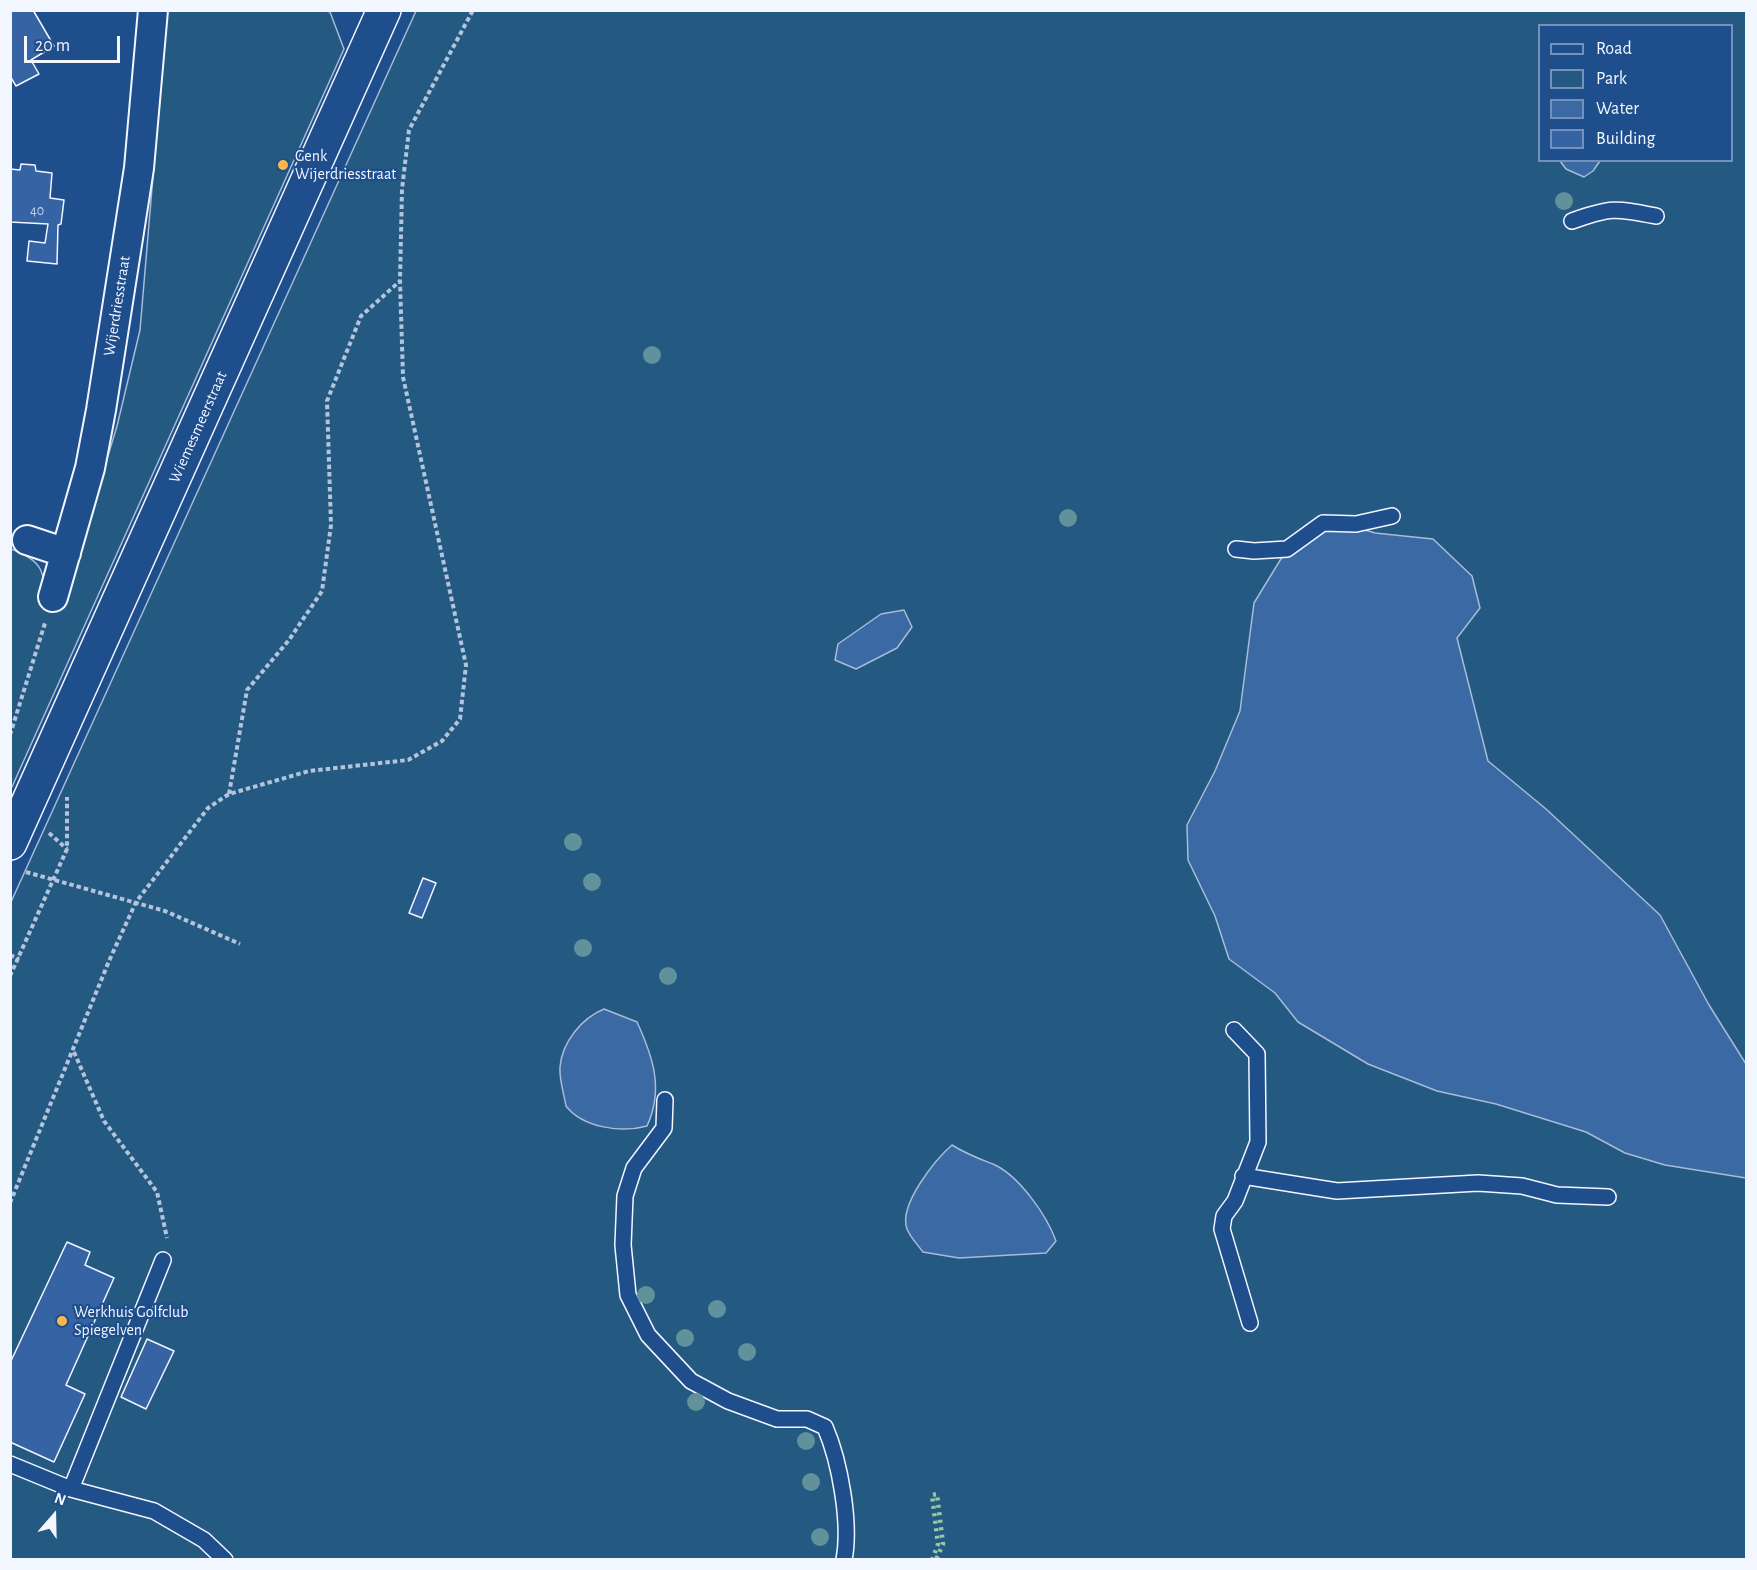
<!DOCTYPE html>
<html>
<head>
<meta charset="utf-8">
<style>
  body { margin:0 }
  #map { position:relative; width:1757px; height:1570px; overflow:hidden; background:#1f4e8c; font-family:"Alegreya Sans",sans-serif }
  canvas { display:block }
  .frame { position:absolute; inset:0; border:12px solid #f2f6ff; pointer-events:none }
  .legend { position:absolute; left:1538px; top:24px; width:195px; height:138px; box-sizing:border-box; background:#1f4e8c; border:2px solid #7391ba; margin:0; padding:8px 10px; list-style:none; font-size:18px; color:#f2f6ff }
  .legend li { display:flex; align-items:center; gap:12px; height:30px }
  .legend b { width:30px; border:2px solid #7391ba }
  .north { position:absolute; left:24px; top:1486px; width:60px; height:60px; -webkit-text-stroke:4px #1f4e8c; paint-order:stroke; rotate:20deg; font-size:16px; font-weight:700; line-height:24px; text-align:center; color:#f2f6ff }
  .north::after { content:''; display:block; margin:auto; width:21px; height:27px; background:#f2f6ff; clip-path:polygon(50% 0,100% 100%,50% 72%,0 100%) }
  .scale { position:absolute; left:24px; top:36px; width:96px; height:27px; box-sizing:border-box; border:3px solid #f2f6ff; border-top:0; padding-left:8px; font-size:18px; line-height:21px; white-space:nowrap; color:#f2f6ff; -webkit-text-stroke:4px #1f4e8c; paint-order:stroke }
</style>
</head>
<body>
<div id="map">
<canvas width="1757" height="1570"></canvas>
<div class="frame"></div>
<ul class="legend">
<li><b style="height:8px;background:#1f4e8c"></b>Road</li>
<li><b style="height:16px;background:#245a82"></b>Park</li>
<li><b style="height:16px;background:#3b69a3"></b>Water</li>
<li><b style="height:16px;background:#3563a3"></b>Building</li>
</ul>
<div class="north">N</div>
<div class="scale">20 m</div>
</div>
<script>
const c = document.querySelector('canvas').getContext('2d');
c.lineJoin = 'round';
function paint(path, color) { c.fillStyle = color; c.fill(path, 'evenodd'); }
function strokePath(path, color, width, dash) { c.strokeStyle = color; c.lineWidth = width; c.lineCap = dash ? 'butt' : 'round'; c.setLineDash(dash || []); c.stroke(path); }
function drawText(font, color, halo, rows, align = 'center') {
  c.font = font + ' "Alegreya Sans",sans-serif'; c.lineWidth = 4.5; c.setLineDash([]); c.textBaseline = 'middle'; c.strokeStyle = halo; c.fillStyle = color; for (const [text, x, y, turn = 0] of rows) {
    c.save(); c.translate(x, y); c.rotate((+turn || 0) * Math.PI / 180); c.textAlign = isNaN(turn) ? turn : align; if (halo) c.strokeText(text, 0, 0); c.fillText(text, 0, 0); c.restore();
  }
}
const green = new Path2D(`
  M167 11H327L330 12 344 49 11 789V549C42 560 46 572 44 603L62 608 117 426 140 330Z
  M416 11H1746V1559L11 1560V902ZM1540 26H1732V160H1540Z`);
paint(green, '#245a82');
strokePath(green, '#a8bbd7', 1.5);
const water = new Path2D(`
  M1560 161V160L1600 161 1593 171 1584 177 1566 169Z
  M1342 523 1375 533 1433 539 1472 576 1480 608 1457 638 1488 761 1546 809 1660 915 1709 1005 1746 1064V1178L1665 1165 1625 1153 1586 1132 1496 1104 1437 1091 1368 1064 1298 1022 1275 993 1229 959 1215 916 1188 860 1187 825 1215 771 1240 711 1254 603 1287 549 1309 535Z
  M904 610 912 627 897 648 856 669 835 660 838 644 881 614Z
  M604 1009 637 1022C653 1057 664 1089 647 1126 622 1133 583 1128 566 1106 564 1094 559 1079 560 1067 562 1042 582 1018 604 1009Z
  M952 1145C966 1154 980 1159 995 1165 1020 1177 1047 1216 1056 1241L1046 1253 959 1258 923 1252C918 1245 910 1237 907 1229 898 1205 936 1159 952 1145Z`);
paint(water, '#3b69a3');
strokePath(water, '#a8bbd7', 1.5);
const building = new Path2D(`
  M10 10H33L54 46 31 60 39 74 16 86 10 76Z
  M21 164 35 165 36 171 52 173 50 198 64 200 61 224 58 225 57 264 27 261 29 241 45 243 48 224 10 222V169L20 170Z
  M423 878 436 883 422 918 409 913Z
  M67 1242 90 1252 85 1265 114 1278 66 1385 85 1394 54 1462 10 1442V1363Z
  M147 1339 174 1351 146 1409 121 1397Z`);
paint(building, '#3563a3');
strokePath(building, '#f2f6ff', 1.5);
const service = new Path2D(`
  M1572 221C1611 207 1615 208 1656 216
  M1236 549 1254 551 1287 549 1323 523 1356 524 1392 516
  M1234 1030 1257 1054 1258 1142 1235 1201 1224 1216 1222 1229 1250 1323
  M665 1100 664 1128 634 1168 625 1196 623 1245 628 1295 648 1335 691 1381 728 1401 777 1419H807L825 1427C840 1462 851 1523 844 1560
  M1243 1176 1337 1191 1478 1183 1522 1186 1557 1195 1608 1197
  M10 1464 71 1489 154 1511 204 1540 225 1560
  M71 1489 163 1260`);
const minor = new Path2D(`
  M27 540 66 553
  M53 597 90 468 101 410 139 168 153 10`);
const secondary = new Path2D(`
  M10 843 384 10`);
strokePath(service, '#f2f6ff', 18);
strokePath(minor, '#f2f6ff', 32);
strokePath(secondary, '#f2f6ff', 36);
strokePath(new Path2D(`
  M10 735 45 623
  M229 794 247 690 289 640 322 591 331 525 327 401 361 316 400 281
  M49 833 67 849
  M26 872 165 911 240 944
  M10 955 19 959
  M10 976 67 849V797
  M74 1052 104 1121 157 1192 167 1238
  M10 1203 109 961 136 902 208 808 229 794 309 771 408 760 442 741 460 719 466 665 403 377 400 281 402 189 409 130 473 10`), '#b3c4dc', 4, [4.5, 3]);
strokePath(service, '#1f4e8c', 15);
strokePath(minor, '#1f4e8c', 28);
strokePath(secondary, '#1f4e8c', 33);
strokePath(new Path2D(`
  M932 1560 938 1544 932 1495 937 1494 943 1544 936 1560`), '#97c8a6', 4.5, [3, 4.5]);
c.fillStyle = '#61919a';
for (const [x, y] of [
  [1564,201],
  [652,355],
  [1068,518],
  [573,842],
  [592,882],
  [583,948],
  [668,976],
  [646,1295],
  [717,1309],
  [685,1338],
  [747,1352],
  [696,1402],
  [806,1441],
  [811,1482],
  [820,1537]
]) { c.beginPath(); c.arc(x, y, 9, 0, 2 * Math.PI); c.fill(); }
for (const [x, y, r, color] of [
  [283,165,6,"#ffb74d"],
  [62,1321,6,"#ffb74d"]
]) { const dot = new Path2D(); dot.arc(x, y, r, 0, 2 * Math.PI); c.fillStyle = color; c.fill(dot); strokePath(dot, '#1f4e8c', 2); }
drawText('14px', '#c3d1e8', null, [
  ["40",37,211]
]);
drawText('16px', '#f2f6ff', '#1f4e8c', [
  ["Genk",295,156],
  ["Wijerdriesstraat",295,174],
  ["Werkhuis Golfclub",74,1312],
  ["Spiegelven",74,1330]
], 'left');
drawText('16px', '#f2f6ff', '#1f4e8c', [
  ["Wijerdriesstraat",117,306,-81],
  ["Wiemesmeerstraat",198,427,-66]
]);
</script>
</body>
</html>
